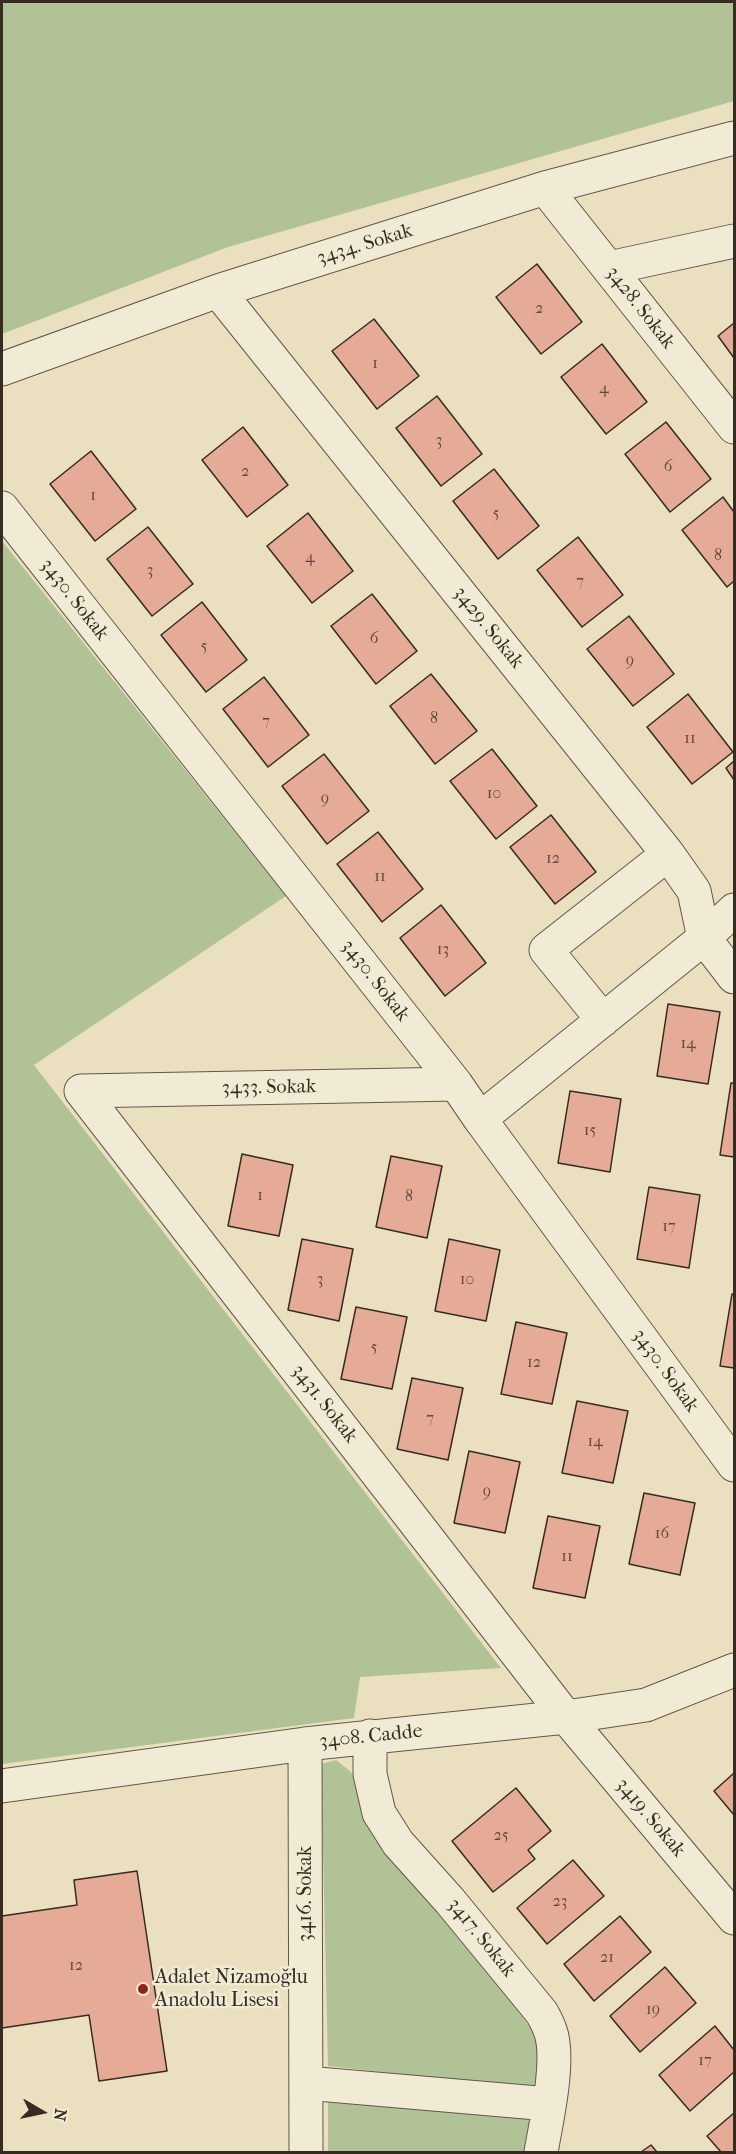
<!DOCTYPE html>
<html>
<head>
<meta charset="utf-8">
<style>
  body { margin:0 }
  #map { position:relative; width:736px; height:2154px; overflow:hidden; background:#eae0bf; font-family:"IM FELL French Canon",serif }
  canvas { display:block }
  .frame { position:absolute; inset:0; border:3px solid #352b21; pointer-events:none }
  .north { position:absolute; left:12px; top:2082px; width:60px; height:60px; -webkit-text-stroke:4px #f1ebd5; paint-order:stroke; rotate:99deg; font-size:16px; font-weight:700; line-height:24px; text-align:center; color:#352b21 }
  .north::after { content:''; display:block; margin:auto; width:21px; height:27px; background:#352b21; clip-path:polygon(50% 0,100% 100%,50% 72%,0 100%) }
</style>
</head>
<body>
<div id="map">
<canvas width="736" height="2154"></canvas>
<div class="frame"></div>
<div class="north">N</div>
</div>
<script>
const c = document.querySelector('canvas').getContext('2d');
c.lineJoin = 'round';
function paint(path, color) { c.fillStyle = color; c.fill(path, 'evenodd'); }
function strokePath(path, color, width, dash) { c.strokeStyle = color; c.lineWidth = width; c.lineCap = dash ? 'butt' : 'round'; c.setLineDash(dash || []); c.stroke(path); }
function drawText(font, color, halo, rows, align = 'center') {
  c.font = font + ' "IM FELL French Canon",serif'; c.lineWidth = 5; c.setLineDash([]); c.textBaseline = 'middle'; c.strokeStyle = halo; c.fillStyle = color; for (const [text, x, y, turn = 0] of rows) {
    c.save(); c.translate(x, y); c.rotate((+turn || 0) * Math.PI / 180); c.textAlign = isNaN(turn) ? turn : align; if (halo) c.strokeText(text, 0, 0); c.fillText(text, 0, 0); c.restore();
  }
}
paint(new Path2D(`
  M2 2H734V101L228 247 2 334Z
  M2 541 286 896 34 1065 501 1668 360 1677 354 1718 2 1764Z
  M336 1760 350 1771 536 2036 541 2090 328 2066 321 1764Z
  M328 2102 534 2118 528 2152H328Z`), '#b1c396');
const building = new Path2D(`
  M537 264 582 322 541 354 496 297Z
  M374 319 419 376 377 409 332 351Z
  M734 323V358L718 336Z
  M602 344 647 402 606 434 561 377Z
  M437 396 482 454 441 486 396 428Z
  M666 422 711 479 670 512 625 454Z
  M243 427 288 485 247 517 202 460Z
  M91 451 136 509 95 541 50 484Z
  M494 469 539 526 498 559 453 501Z
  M723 497 734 512V581L727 587 682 530Z
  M308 513 353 571 312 603 267 546Z
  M148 527 193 584 152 616 107 559Z
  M578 537 623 595 582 627 537 570Z
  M372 594 417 651 376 684 331 626Z
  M202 602 247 660 206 692 161 635Z
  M629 616 674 674 633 706 587 649Z
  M431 674 477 731 435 764 390 706Z
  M264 677 309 735 268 767 223 709Z
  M688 694 733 752 692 784 647 727Z
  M492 749 537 806 496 839 450 781Z
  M324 754 369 811 327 844 282 786Z
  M734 761V780L726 768Z
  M551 815 596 872 555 904 510 847Z
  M378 832 423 889 382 922 337 864Z
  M441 905 486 963 445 996 400 938Z
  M668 1004 720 1012 708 1084 657 1076Z
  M731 1083H734V1157L720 1155Z
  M570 1091 621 1099 610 1172 558 1163Z
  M242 1154 293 1165 279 1236 228 1226Z
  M391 1156 442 1166 427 1238 376 1227Z
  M649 1187 700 1195 689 1268 637 1259Z
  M302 1239 353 1249 339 1321 288 1310Z
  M449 1239 500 1250 486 1321 435 1311Z
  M732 1294H734V1368L720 1366Z
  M356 1307 407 1317 392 1389 341 1379Z
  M516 1322 567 1333 552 1404 501 1394Z
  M412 1378 463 1388 448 1460 397 1449Z
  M577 1401 628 1411 613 1483 562 1473Z
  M469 1451 520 1462 505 1533 454 1523Z
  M644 1493 695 1503 680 1575 629 1564Z
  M548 1516 600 1526 585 1598 533 1588Z
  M734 1773V1815L714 1791Z
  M516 1788 551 1831 528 1850 535 1859 493 1892 452 1841Z
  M573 1860 604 1896 547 1944 517 1908Z
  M137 1871 167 2071 99 2081 89 2015 2 2028V1916L77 1905 74 1880Z
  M620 1916 651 1952 594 2001 564 1964Z
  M665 1967 696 2003 640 2052 610 2016Z
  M715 2026 734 2050V2072L690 2111 659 2075Z
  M734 2113V2152H721L707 2136Z
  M651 2145 657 2152H641Z`);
paint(building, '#e6ab97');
strokePath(building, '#352b21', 1.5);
const minor = new Path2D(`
  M545 188 734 427
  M609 268 734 241
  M218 291 668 854 694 891 704 938 734 977
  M2 369 218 291 545 188 734 138
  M2 508 456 1084 480 1119 734 1465
  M603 1020 546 950 668 854
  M81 1091 566 1717 734 1918
  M81 1091 456 1084
  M480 1119 704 938 734 910
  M370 1736V1774L379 1813 398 1843 450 1901 542 2013C545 2019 548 2024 550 2030 561 2058 546 2123 541 2152
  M305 1744 306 2152
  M2 1786 305 1744 566 1717 646 1705 734 1670
  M306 2083 549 2104`);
strokePath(minor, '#625848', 35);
strokePath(minor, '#f1ebd5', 33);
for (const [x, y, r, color] of [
  [143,1989,6,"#8f2418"]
]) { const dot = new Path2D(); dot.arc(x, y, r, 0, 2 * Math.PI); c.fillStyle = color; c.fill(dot); strokePath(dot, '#f1ebd5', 2); }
drawText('16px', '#614b3e', null, [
  ["2",539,309],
  ["1",375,364],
  ["4",604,389],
  ["3",439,441],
  ["6",668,467],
  ["2",245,472],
  ["1",93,496],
  ["5",496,514],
  ["8",718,556],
  ["4",310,558],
  ["3",150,571],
  ["7",580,582],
  ["6",374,639],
  ["5",204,647],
  ["9",630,661],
  ["8",434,719],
  ["7",266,722],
  ["11",690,739],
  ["10",494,794],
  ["9",325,799],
  ["12",553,859],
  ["11",380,877],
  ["13",443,950],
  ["14",688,1044],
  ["15",590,1131],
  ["1",260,1196],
  ["8",409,1197],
  ["17",669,1227],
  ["3",320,1280],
  ["10",467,1280],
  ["5",374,1348],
  ["12",534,1363],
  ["7",430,1419],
  ["14",595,1442],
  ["9",487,1492],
  ["16",662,1534],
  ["11",567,1557],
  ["25",501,1836],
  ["23",560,1902],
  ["21",607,1958],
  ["12",76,1966],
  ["19",653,2010],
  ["17",705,2061]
]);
drawText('20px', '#352b21', '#f1ebd5', [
  ["3434. Sokak",365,245,-17],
  ["3428. Sokak",640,308,52],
  ["3430. Sokak",74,600,52],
  ["3429. Sokak",488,628,51],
  ["3430. Sokak",375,981,52],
  ["3433. Sokak",269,1088,-1],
  ["3430. Sokak",665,1371,54],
  ["3431. Sokak",324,1404,52],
  ["3408. Cadde",371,1737,-6],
  ["3419. Sokak",650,1818,50],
  ["3416. Sokak",306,1894,-90],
  ["3417. Sokak",481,1938,51]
]);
drawText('20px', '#352b21', '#f1ebd5', [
  ["Adalet Nizamoğlu",155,1978],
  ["Anadolu Lisesi",155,2001]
], 'left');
</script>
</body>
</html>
